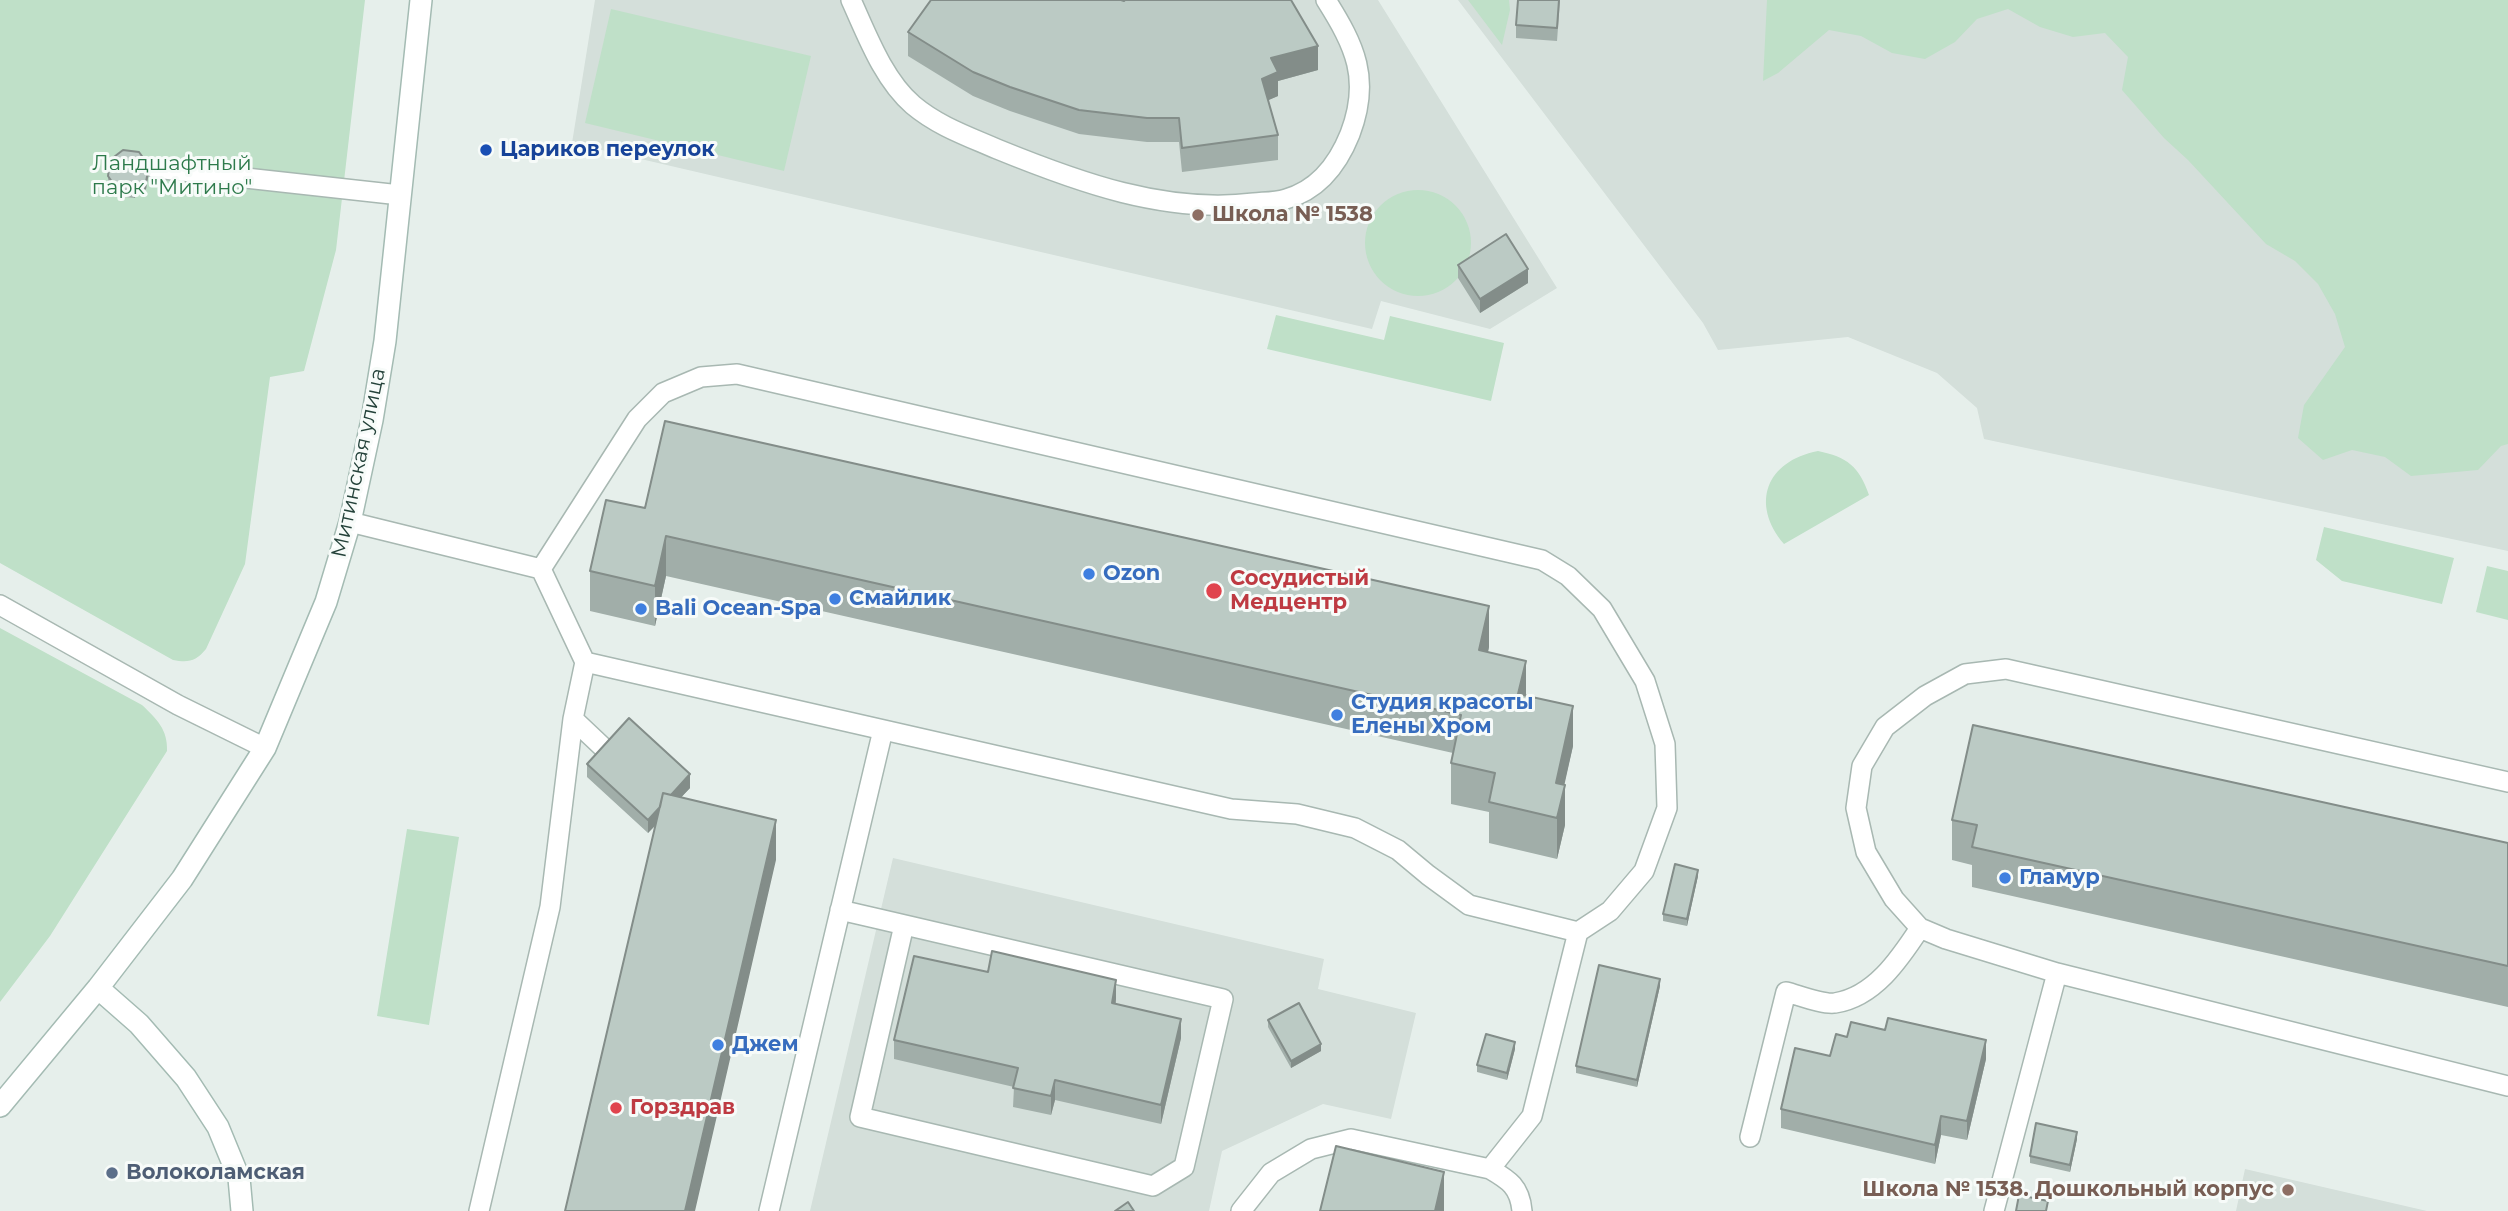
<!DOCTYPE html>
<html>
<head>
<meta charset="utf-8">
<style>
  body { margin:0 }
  canvas { display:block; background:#e6efeb }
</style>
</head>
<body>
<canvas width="2508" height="1211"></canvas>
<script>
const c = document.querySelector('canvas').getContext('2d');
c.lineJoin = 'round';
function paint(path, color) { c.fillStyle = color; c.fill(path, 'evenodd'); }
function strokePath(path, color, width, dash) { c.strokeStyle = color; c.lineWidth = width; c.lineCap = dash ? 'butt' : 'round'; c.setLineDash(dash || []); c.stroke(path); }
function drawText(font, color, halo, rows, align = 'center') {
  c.font = font + ' Montserrat,sans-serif'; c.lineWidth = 6; c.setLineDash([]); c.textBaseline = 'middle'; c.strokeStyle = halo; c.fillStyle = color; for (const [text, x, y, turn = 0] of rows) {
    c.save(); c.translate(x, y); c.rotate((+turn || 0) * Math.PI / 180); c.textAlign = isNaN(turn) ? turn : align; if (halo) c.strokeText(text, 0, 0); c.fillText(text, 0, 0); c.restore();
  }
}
paint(new Path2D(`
  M595 0H1378L1557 288 1490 329 1381 301 1372 329 572 143Z
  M1458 0H2508V551L1984 439 1977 408 1937 373 1848 337 1718 350 1703 323Z
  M893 858 1324 959 1318 989 1416 1013 1391 1119 1323 1104 1222 1151 1209 1211H810Z
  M2245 1169 2427 1211H2236Z`), '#d4dfda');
paint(new Path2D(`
  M0 0H365L336 250 304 371 270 377 245 564 206 649C196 661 189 663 173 660L0 563Z
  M1468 0H1509L1510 10 1502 45Z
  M1767 0H2508V444L2501 446 2478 470 2411 476 2385 457 2352 450 2323 460 2298 438 2304 405 2345 347 2335 314 2318 284 2295 261 2266 244 2188 160 2164 138 2122 90 2128 57 2105 33 2073 37 2040 27 2008 9 1977 19 1955 42 1925 59 1892 53 1861 36 1829 30 1778 73 1763 81Z
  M611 9 811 56 784 171 585 123Z
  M1365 243a53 53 0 1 1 106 0a53 53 0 1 1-106 0Z
  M1276 315 1384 340 1390 316 1504 343 1491 401 1267 349Z
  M1818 451C1847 457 1859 466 1869 495L1784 544C1750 504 1766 461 1818 451Z
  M2324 527 2454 558 2442 604 2342 581 2316 560Z
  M2487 566 2508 571V620L2476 612Z
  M0 628 142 705C157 719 168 730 167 751L50 936 0 1002Z
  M407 829 459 837 429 1025 377 1016Z`), '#bfe0c8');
const lane = new Path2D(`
  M851 0C867 35 883 79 913 105 938 126 967 136 997 149 1078 182 1165 214 1254 203 1264 202 1276 202 1286 199 1318 190 1338 164 1350 134 1371 79 1355 46 1326 0
  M155 168 400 195
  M350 522 541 569 637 419 663 393 701 377 737 374 1542 560 1568 576 1602 609 1645 681 1665 744 1667 808 1644 871 1610 911 1578 932 1532 1116 1490 1169 1351 1139 1311 1149 1271 1173 1241 1211
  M0 605 178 705 265 748
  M585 662 1231 809 1297 814 1355 828 1398 850 1428 875 1469 905 1578 932
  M573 719 609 753
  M2508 782 2006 669 1965 674 1925 696 1885 727 1862 766 1856 808 1866 852 1894 899 1920 928 1946 939 2057 973 2508 1086
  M840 910 879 919 1223 999 1184 1167 1153 1186 860 1117 904 925
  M1750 1137 1786 992C1798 995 1824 1005 1835 1003 1874 997 1899 960 1920 928
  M1490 1169C1509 1180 1520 1187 1522 1211
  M479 1211 550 907 573 719 585 662 541 569
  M769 1211 883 730
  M1994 1211 2057 973`);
const secondary = new Path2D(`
  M98 988 139 1024 186 1078 218 1127 239 1178 242 1211
  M0 1106 98 988 182 879 265 748 326 602 350 522 372 420 385 341 421 0`);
strokePath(lane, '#a8b8b2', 22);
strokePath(secondary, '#a4bbb3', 24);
strokePath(lane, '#fff', 19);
strokePath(secondary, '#fff', 21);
paint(new Path2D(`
  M1560 0 1557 41 1516 38V25Z
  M908 32 1318 70 1278 81V96L1268 100 1278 135V160L1182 172 1179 142H1147L1079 134 1010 111 973 96 908 56Z
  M149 173 146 189 134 198 117 196 108 183V176Z
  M1458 265 1528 283 1480 313 1458 278Z
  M645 508 1489 647 1488 652 1573 746 1564 784 1565 825 1557 859 1489 843V812L1451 804V763L1453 753 666 576 655 626 590 611V571Z
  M587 764 690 788 681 797 776 860 656 825 648 833 587 777Z
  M1952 820 2508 843V1007L1972 887V865L1952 860Z
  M1698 876 1687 926 1663 921V914Z
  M1660 986 1637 1087 1576 1073V1066Z
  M1116 999V1004L1181 1038 1161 1124 1055 1100 1051 1115 1013 1107 1014 1087 894 1059V1040Z
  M1268 1020 1321 1051 1291 1068 1268 1027Z
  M1847 1037 1986 1059 1967 1140 1941 1135 1935 1164 1781 1128V1109Z
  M1515 1049 1507 1080 1477 1072V1065Z
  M2077 1139 2070 1172 2030 1163V1156Z`), '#a1aea9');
paint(new Path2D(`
  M1318 46V70L1278 81V96L1262 103V79L1271 58Z
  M149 166 146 189 134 198V191Z
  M1528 269V283L1480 313V299Z
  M666 536V576L655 626V586Z
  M1489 606V647L1479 691V650Z
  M1526 661V701L1518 694Z
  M1573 706V746L1557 818 1556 783Z
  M690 774V788L648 833V820Z
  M1565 785V825L1557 859V818Z
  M776 820V860L695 1211H685Z
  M1698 870V876L1687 926V919Z
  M1660 979V986L1637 1087V1080Z
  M1116 980V999L1112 1022V1003Z
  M1181 1019V1038L1161 1124V1105Z
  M1986 1040V1059L1967 1140V1121Z
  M1515 1042V1049L1507 1080V1073Z
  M1321 1044V1051L1291 1068V1061Z
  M1055 1080V1100L1051 1115V1096Z
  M1941 1116V1135L1935 1164V1145Z
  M2077 1132V1139L2070 1172V1165Z
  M1444 1172V1211H1435Z`), '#838d89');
const building = new Path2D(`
  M931 0H1121L1124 1 1125 0H1291L1318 46 1271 58 1278 72 1262 79 1278 135 1182 148 1179 118H1147L1079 110 1010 87 973 72 908 32Z
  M1518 0H1559L1557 28 1516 25Z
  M123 150 139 152 149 166 146 182 134 191 117 189 108 176 110 160Z
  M1506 234 1528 269 1480 299 1458 265Z
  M665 421 1489 606 1479 650 1526 661 1518 694 1573 706 1556 783 1565 785 1557 818 1489 802 1495 773 1451 763 1461 715 666 536 655 586 590 571 606 500 645 508Z
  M629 718 690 774 671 795 663 793 660 807 648 820 587 764Z
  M1973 725 2508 843V966L1972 847 1977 825 1952 820Z
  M663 793 776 820 685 1211H565Z
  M1675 864 1698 870 1687 919 1663 914Z
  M992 951 1116 980 1112 1003 1181 1019 1161 1105 1055 1080 1051 1096 1013 1088 1018 1068 894 1040 914 956 988 972Z
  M1599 965 1660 979 1637 1080 1576 1066Z
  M1299 1003 1321 1044 1291 1061 1268 1020Z
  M1888 1018 1986 1040 1967 1121 1941 1116 1935 1145 1781 1109 1795 1048 1830 1056 1836 1034 1847 1037 1851 1022 1885 1030Z
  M1486 1034 1515 1042 1507 1073 1477 1065Z
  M2036 1123 2077 1132 2070 1165 2030 1156Z
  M1336 1146 1444 1172 1435 1211H1320Z
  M2019 1195 2048 1201 2046 1211H2016Z
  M1128 1202 1134 1211H1115Z`);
paint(building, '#bbcac4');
strokePath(building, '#838d89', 2);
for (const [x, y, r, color] of [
  [486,150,7,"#1a4fb4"],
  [1198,215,7,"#8d6e63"],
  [1089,574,7,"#3f7fe0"],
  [1214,591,9,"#e0444e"],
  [835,599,7,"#3f7fe0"],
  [641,609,7,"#3f7fe0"],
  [1337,715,7,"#3f7fe0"],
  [2005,878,7,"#3f7fe0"],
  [718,1045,7,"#3f7fe0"],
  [616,1108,7,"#e0444e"],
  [112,1173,7,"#5c6f8a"],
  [2288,1190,7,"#8d6e63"]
]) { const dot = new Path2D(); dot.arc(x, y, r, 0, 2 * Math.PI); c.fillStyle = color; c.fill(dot); strokePath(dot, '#f7fbf9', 2.5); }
drawText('bold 21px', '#164399', '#f7fbf9', [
  ["Цариков переулок",500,150]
], 'left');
drawText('21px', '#2d7a4b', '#f7fbf9', [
  ["Ландшафтный",172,164],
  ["парк \"Митино\"",172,188]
]);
drawText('bold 21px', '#785e54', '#f7fbf9', [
  ["Школа № 1538",1212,215],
  ["Школа № 1538. Дошкольный корпус",2274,1190,"right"]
], 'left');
drawText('21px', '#24423a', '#f7fbf9', [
  ["Митинская улица",359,463,-78]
]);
drawText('bold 21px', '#366cbe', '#f7fbf9', [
  ["Ozon",1103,574],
  ["Смайлик",849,599],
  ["Bali Ocean-Spa",655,609],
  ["Студия красоты",1351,703],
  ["Елены Хром",1351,727],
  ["Гламур",2019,878],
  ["Джем",732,1045]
], 'left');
drawText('bold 21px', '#be3a42', '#f7fbf9', [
  ["Сосудистый",1230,579],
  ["Медцентр",1230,603],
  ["Горздрав",630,1108]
], 'left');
drawText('bold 21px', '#4e5e75', '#f7fbf9', [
  ["Волоколамская",126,1173]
], 'left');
</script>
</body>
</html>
